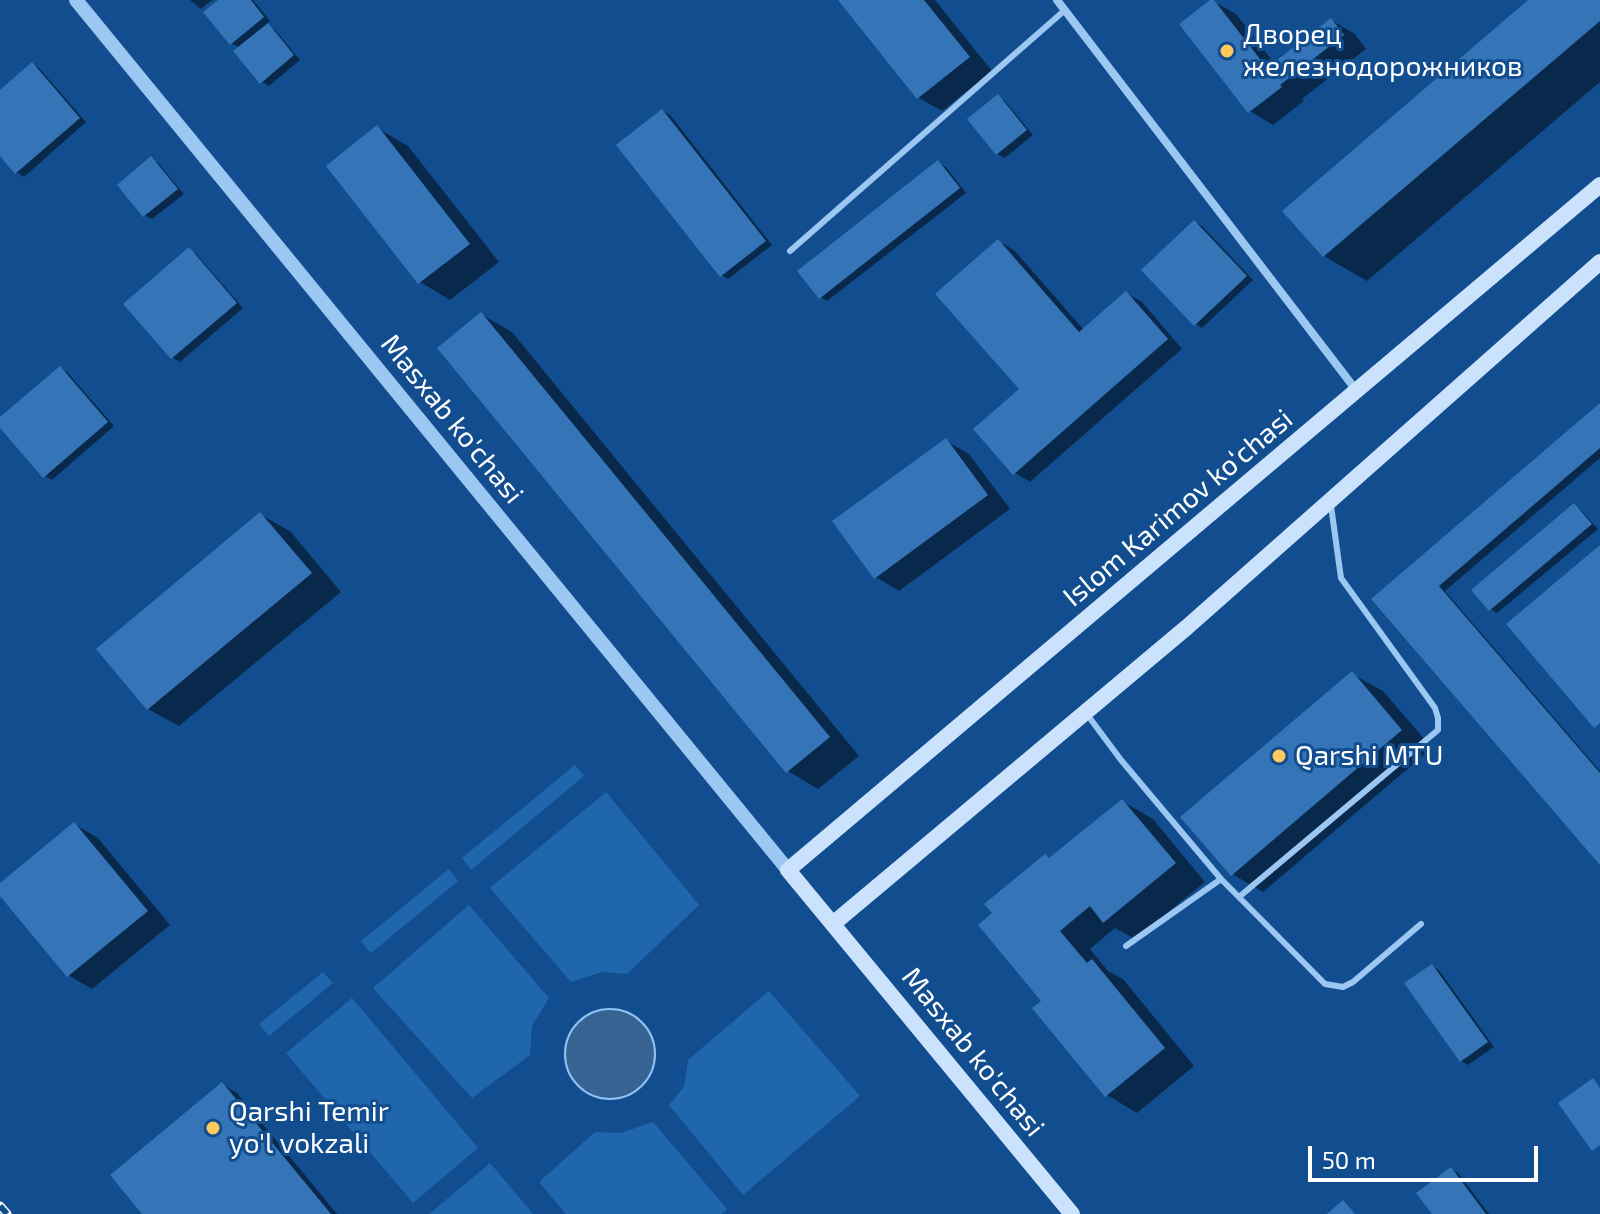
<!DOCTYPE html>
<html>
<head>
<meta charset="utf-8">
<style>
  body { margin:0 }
  #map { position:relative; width:1600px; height:1214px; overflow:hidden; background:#124e8f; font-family:"Exo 2",sans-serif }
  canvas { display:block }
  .scale { position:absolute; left:1308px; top:1146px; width:230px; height:36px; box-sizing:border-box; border:4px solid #fff; border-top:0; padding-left:10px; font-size:24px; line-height:28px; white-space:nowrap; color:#fff; -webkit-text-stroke:6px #124e8f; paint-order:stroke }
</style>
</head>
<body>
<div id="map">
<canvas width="1600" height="1214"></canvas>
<div class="scale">50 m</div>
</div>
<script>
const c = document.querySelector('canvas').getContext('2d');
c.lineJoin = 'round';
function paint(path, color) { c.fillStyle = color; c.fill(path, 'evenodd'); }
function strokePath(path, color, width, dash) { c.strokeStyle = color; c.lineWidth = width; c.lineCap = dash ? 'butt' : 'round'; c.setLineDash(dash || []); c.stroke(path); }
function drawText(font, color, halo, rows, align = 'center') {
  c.font = font + ' "Exo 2",sans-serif'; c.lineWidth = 6; c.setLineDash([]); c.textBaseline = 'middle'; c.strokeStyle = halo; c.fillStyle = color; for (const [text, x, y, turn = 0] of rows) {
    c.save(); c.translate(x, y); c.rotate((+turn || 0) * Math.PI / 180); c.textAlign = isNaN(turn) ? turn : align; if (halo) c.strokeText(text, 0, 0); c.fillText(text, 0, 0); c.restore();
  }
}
paint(new Path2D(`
  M575 765 584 776 471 870 462 858Z
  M606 792 699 905 627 974 602 972 571 982 490 888Z
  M449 869 458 881 371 953 361 941Z
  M469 905 549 998 532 1026 530 1055 472 1098 373 988Z
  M323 972 333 983 269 1036 259 1024Z
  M769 991 860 1096 743 1195 669 1105 684 1087 688 1060Z
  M352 998 478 1148 413 1203 286 1053Z
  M653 1122 727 1209 721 1214H566L539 1182 595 1132 621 1133Z
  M490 1163 533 1214H429Z`), '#2066ad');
const water = new Path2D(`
  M565 1054a45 45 0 1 1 90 0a45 45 0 1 1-90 0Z`);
paint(water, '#376393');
strokePath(water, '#8ec2f5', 2);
paint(new Path2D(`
  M190 0H212L201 9Z
  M221 0H253L270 21 266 25 275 30 300 60 269 86 262 82 240 48 231 43Z
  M841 0H935L992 71 942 111 919 98Z
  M1532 0H1600V82L1367 281 1324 256 1285 211Z
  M1213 1 1236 14 1275 64 1331 20 1355 34 1366 49 1302 99 1304 101 1273 125 1250 111Z
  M32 64 39 68 86 122 24 177 16 172 0 153V92Z
  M998 97 1005 101 1033 135 1005 158 997 154Z
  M663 111 670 115 772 245 728 279 721 275Z
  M377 128 408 146 499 262 450 300 420 282Z
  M151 159 158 163 184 194 152 219 144 215Z
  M939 163 946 167 966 193 827 301 820 297Z
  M1194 222 1202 226 1253 280 1202 328 1195 324Z
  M998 241 1014 250 1084 330 1126 293 1142 302 1182 349 1030 482 1015 473 1022 389Z
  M189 250 196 254 243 308 180 362 173 358 126 304Z
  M481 314 512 332 859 756 818 789 788 771Z
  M60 368 67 372 114 426 52 480 45 476 0 425V420Z
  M1600 405V458L1445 591 1600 771V862L1373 599Z
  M946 441 969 454 1010 509 899 591 876 577Z
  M1574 506 1581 510 1598 529 1497 613 1490 609Z
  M260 514 291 532 341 592 179 726 148 709Z
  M1352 674 1383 691 1432 748 1263 892 1232 874Z
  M1122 801 1153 819 1205 882 1135 939 1115 928 1090 949 1108 971 1123 979 1194 1066 1137 1113 1107 1095 1044 1002 1051 860Z
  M74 824 98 838 170 925 92 989 68 975 0 893V885Z
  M1432 966 1439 970 1494 1047 1468 1065 1461 1061Z
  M222 1084 237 1093 337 1214H145Z
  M1451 1169 1458 1173 1489 1214H1434Z`), '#0007');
paint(new Path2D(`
  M218 0H251L264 17 230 45 203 12Z
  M838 0H924L970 57 917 99Z
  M1210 0H1214L1267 68 1331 18 1344 35 1280 85 1282 87 1248 113 1179 24Z
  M1528 0H1600V21L1323 257 1282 211Z
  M268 23 294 55 260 84 233 51Z
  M32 62 80 118 15 174 0 156V90Z
  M998 94 1027 130 996 155 967 119Z
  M662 109 766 241 720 277 616 145Z
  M377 125 470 244 418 284 326 166Z
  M151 156 178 189 143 217 117 185Z
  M938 160 960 188 819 299 797 271Z
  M1194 220 1247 276 1194 326 1141 270Z
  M998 239 1079 332 1126 291 1168 339 1013 475 973 429 1019 389 935 294Z
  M189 247 237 303 171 359 123 304Z
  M481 312 830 737 786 773 437 348Z
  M60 366 108 422 43 478 0 428V417Z
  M1600 403V448L1439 586 1600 773V865L1371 599Z
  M946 438 988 495 874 579 832 521Z
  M1574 503 1592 524 1489 611 1471 590Z
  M260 512 312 573 147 710 96 649Z
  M1600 545V723L1594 728 1506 624Z
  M1352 671 1402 730 1231 876 1180 817Z
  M1122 799 1176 863 1103 923 1090 906 1060 931 1087 963 1092 959 1165 1048 1105 1097 1032 1008 1041 1001 978 925 992 913 984 904 1045 854 1049 858Z
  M74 822 148 911 67 977 0 896V883Z
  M1432 964 1488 1042 1460 1062 1404 983Z
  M1593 1078 1600 1088V1145L1592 1151 1558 1103Z
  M222 1082 331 1214H142L110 1175Z
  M1451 1167 1486 1214H1432L1416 1193Z
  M1343 1200 1355 1214H1327Z`), '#3575b7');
strokePath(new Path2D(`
  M790 251 1065 10
  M1086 713 1121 760 1221 879 1325 984 1343 987 1353 982 1421 924
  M1239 897 1438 730V718L1435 708 1341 578 1331 506
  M1126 946 1221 879`), '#9cc7f2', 6);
strokePath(new Path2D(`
  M1057 0 1356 390`), '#9cc7f2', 8);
strokePath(new Path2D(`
  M76 0 788 870`), '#9cc7f2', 14);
strokePath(new Path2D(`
  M834 923 1186 628 1600 262
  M1072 1214 788 870 1600 185`), '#cbe2fc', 16);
const rail = new Path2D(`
  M0 1206 7 1214`);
strokePath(rail, '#fff', 9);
strokePath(rail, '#124e8f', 6, [18]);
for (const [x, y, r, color] of [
  [1227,51,8,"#ffc95d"],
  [1279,756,8,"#ffc95d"],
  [213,1128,8,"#ffc95d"]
]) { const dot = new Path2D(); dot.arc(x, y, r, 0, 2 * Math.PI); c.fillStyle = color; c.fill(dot); strokePath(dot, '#124e8f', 3); }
drawText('28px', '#fff', '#124e8f', [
  ["Дворец",1243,35],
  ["железнодорожников",1243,67],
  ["Qarshi MTU",1295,756],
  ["Qarshi Temir",229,1112],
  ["yo'l vokzali",229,1144]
], 'left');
drawText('28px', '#fff', '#124e8f', [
  ["Masxab ko'chasi",452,419,51],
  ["Islom Karimov ko‘chasi",1178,508,-40],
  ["Masxab ko'chasi",973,1052,51]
]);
</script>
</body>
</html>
